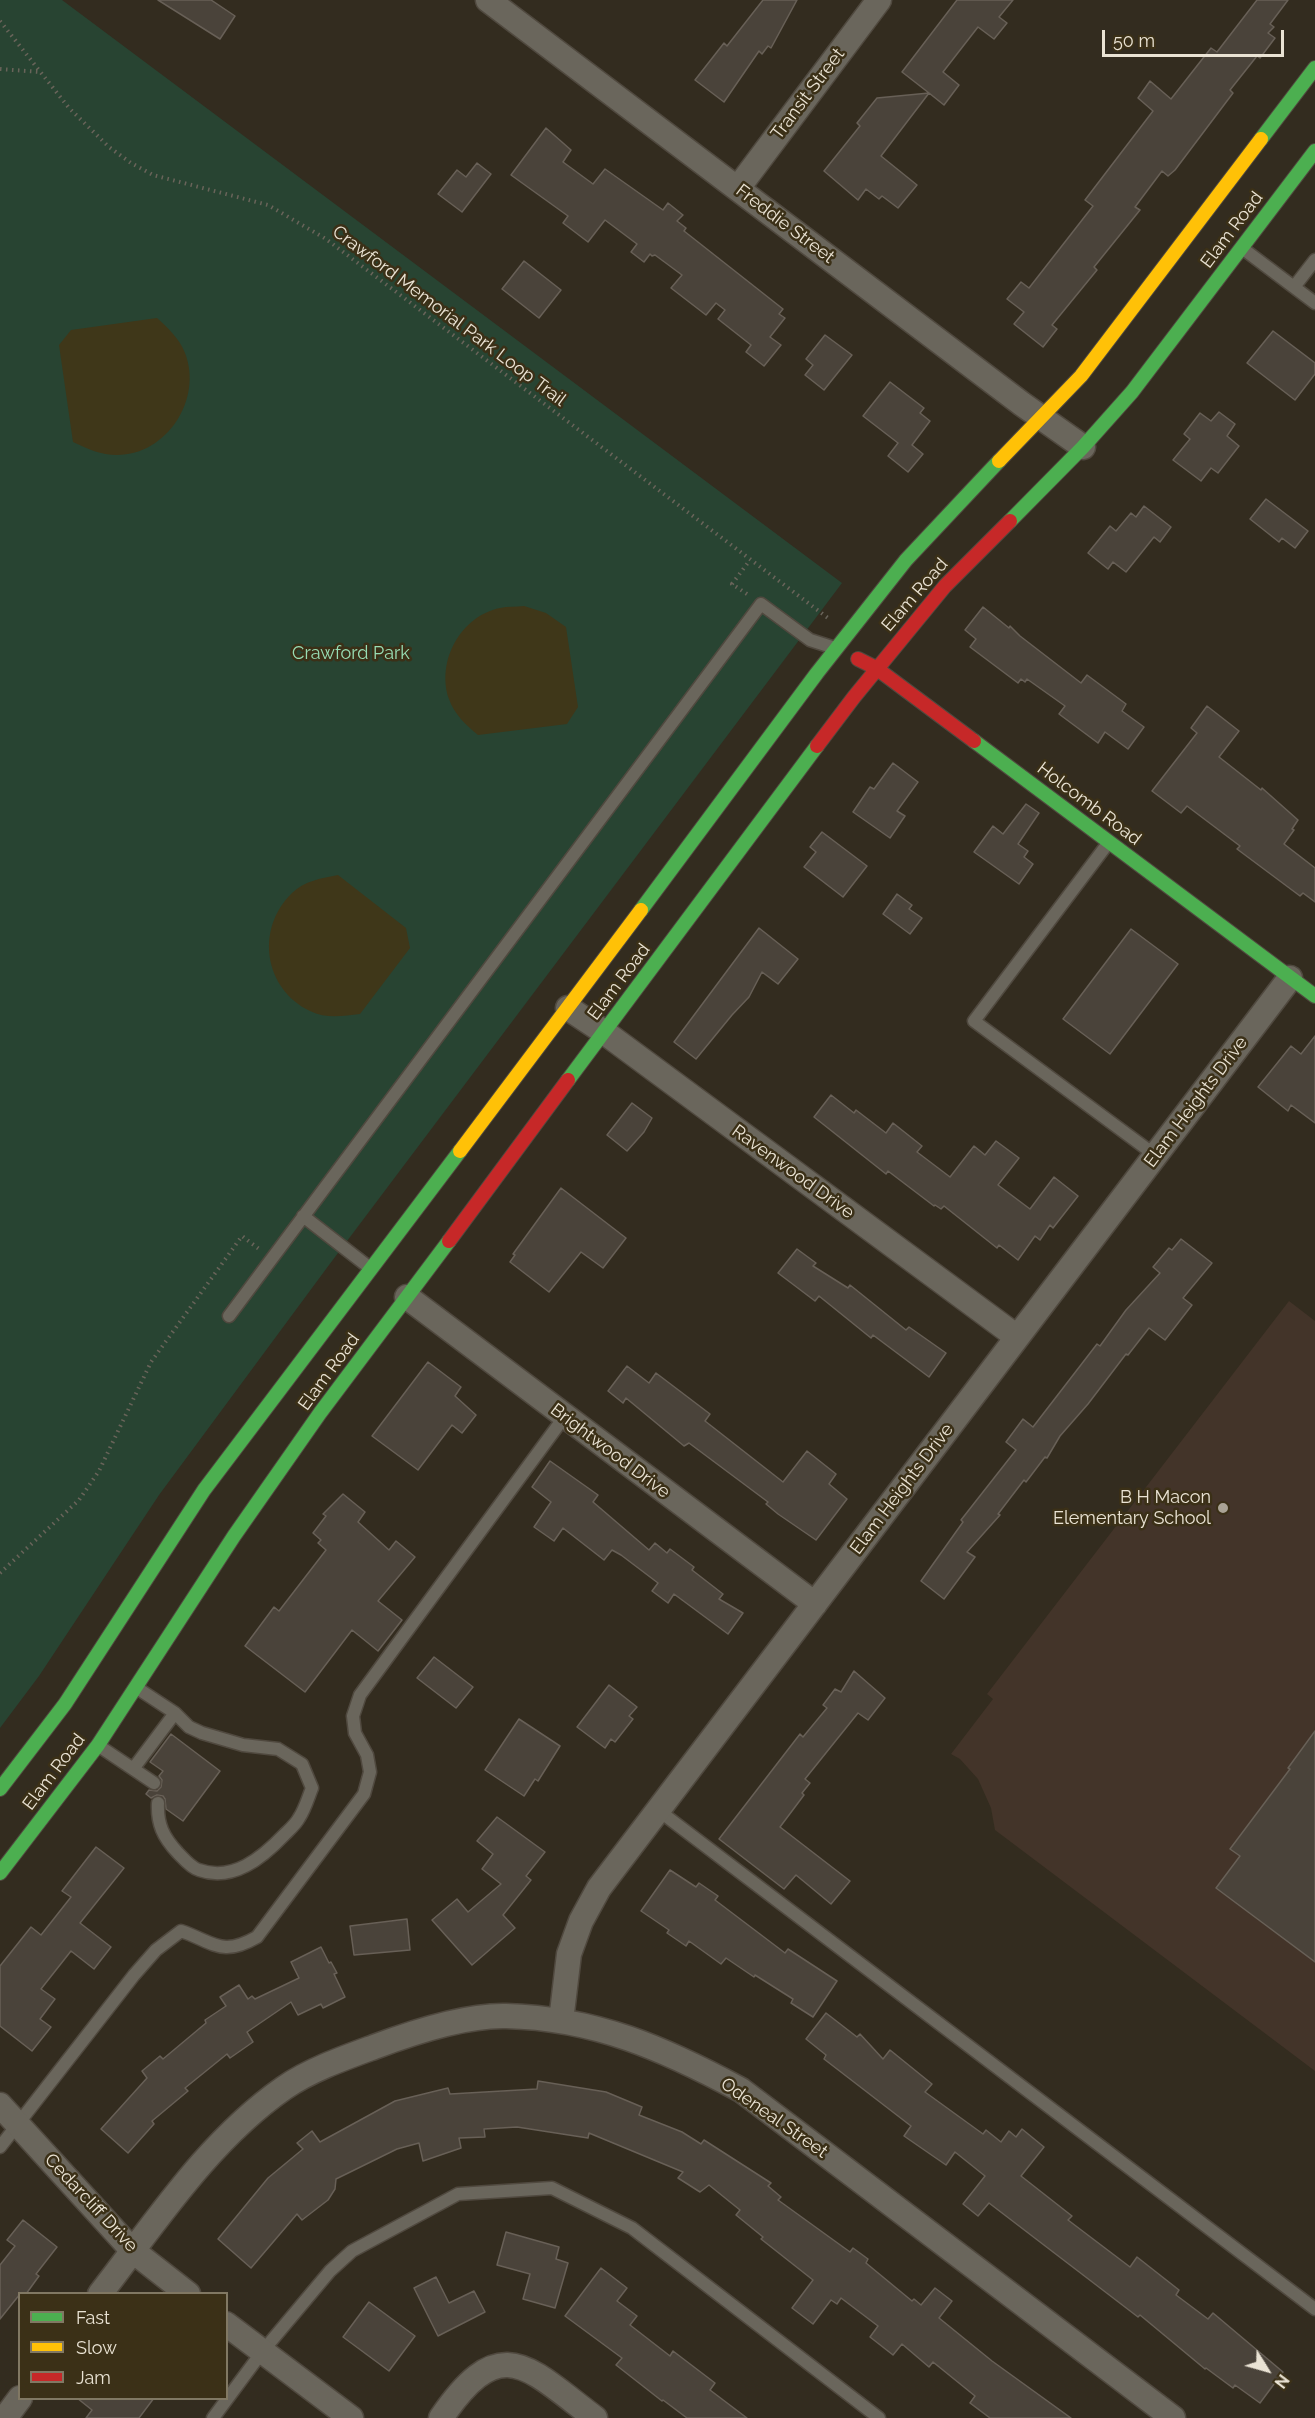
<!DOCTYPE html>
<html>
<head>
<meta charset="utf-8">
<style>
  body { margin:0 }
  #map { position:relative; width:1315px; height:2418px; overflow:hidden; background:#332c1f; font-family:Raleway,sans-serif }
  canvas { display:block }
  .legend { position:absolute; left:18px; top:2292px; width:210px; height:108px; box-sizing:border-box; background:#3b3017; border:2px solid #817863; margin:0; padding:8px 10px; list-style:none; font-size:18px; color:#eae3d4 }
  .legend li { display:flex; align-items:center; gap:12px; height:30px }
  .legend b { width:30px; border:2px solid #817863 }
  .north { position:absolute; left:1237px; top:2340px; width:60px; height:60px; -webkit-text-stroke:4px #3b3017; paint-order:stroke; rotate:127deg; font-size:16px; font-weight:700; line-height:24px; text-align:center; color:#eae3d4 }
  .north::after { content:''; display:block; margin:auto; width:21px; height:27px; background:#eae3d4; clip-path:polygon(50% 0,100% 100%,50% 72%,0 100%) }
  .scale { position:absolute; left:1102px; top:30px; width:182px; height:27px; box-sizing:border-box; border:3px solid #eae3d4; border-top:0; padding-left:8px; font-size:18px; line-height:21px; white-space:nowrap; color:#eae3d4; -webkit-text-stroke:4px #3b3017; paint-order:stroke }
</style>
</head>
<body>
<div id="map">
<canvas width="1315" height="2418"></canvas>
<ul class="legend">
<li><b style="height:8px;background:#4caf50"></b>Fast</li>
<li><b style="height:8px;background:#ffc107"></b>Slow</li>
<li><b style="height:8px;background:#c62828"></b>Jam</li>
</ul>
<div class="north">N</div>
<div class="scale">50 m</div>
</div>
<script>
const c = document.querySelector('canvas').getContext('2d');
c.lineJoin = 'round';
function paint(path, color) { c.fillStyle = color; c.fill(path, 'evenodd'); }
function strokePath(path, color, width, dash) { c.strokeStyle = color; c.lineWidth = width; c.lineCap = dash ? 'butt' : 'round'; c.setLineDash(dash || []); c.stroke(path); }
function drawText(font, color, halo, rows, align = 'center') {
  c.font = font + ' Raleway,sans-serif'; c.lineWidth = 5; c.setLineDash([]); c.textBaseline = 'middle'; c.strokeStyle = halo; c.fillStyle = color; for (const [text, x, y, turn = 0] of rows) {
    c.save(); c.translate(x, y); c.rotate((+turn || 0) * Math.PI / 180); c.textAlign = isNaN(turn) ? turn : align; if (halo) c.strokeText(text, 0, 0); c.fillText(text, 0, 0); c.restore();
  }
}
paint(new Path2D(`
  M1289 1301 1315 1321V2071L995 1830 991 1808 978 1779 960 1759 951 1754 993 1699 987 1694Z`), '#433429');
paint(new Path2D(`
  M0 0H62L842 583 329 1265 159 1495 39 1676 0 1728Z`), '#284432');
paint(new Path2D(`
  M157 318C168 328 179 338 185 353 203 399 167 455 117 455 101 455 88 449 73 442L59 345 71 330Z
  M524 606 546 613 566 627 578 707 567 724 478 735C466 725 454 714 449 699 436 661 461 616 500 608 508 606 516 607 524 606Z
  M338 875 406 928 410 948 360 1014C343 1016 326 1019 310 1011 264 989 255 929 292 893 304 881 322 878 338 875Z`), '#3f3719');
const building = new Path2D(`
  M158 0H211L235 16 220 39Z
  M763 0H797L771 48 768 46 762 54 759 51 724 102 695 80 724 43 727 46Z
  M957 0H1013L999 17 1007 23 994 39 978 27 943 72 959 85 944 105 929 93 881 156 917 185 898 208 882 196 879 199 866 189 858 200 824 171 860 126 857 123 877 98 929 93 902 72Z
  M1257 0H1288L1270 24 1274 27 1268 33 1275 38 1260 58 1257 56 1230 90 1233 93 1175 170 1168 176 1162 171 1135 207 1140 210 1094 267 1097 270 1052 325 1057 329 1043 347 1014 324 1024 312 1007 299 1021 282 1029 288 1093 206 1085 200 1153 111 1138 98 1150 81 1171 99 1211 48 1217 52Z
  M546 128 571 150 563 162 593 184 605 169 663 210 668 203 683 215 677 221 686 228 684 231 783 309 779 314 785 318 770 337 781 345 764 366 746 352 751 345 718 319 725 310 716 303 706 315 671 288 682 275 655 255 652 256 650 254 644 262 631 252 637 244 605 220 588 242 563 223 568 216 511 175Z
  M477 163 491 174 462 212 438 194 457 170 466 177Z
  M524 261 561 290 539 318 502 289Z
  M1273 331 1315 363V374L1295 400 1247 363Z
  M825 335 852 355 824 390 805 375 813 365 806 359Z
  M890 382 924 408 920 413 930 421 912 445 923 454 908 472 888 456 898 443 863 416Z
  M1219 412 1235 424 1227 436 1239 446 1218 473 1211 468 1201 481 1173 460 1190 439 1184 434 1200 413 1211 421Z
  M1266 499 1308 531 1295 548 1282 538 1279 542 1250 519Z
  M1144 506 1171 527 1160 542 1154 537 1126 572 1113 562 1108 569 1088 553 1110 526 1116 531 1131 513 1136 517Z
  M983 607 1009 628 1010 626 1020 636 1081 683 1087 675 1126 704 1122 711 1144 727 1128 749 1105 732 1098 743 1059 714 1065 706 1027 679 1025 682 1021 679 1018 683 970 647 976 639 965 630Z
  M1207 706 1239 731 1219 757 1261 790 1262 788 1298 820 1292 829 1294 830 1284 844 1315 868V902L1303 893 1300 896 1237 849 1240 846 1187 806 1181 813 1152 791 1197 733 1191 728Z
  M893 763 918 782 897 811 905 816 890 838 853 812 870 787 874 789Z
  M1026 804 1039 813 1018 844 1028 851 1024 857 1033 864 1019 884 974 852 993 826 1003 834Z
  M822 832 867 866 843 897 804 867 816 852 810 847Z
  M897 894 912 905 909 909 922 918 910 934 883 914Z
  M759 928 798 959 778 984 762 972 749 997 732 1015 696 1059 674 1042Z
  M1131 929 1178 964 1110 1054 1063 1019Z
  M1315 1036V1123L1291 1105 1288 1111 1258 1087 1291 1046 1301 1054Z
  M831 1095 854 1113 856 1110 886 1133 893 1123 922 1146 917 1152 950 1177 974 1146 985 1155 996 1141 1019 1158 998 1185 1030 1209 1054 1177 1078 1196 1053 1228 1050 1225 1040 1240 1035 1236 1018 1260 999 1245 997 1248 944 1206 941 1209 935 1205 934 1206 888 1171 886 1174 814 1117Z
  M632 1103 652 1118 644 1132 627 1151 607 1135Z
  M561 1188 626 1238 603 1268 581 1252 549 1292 510 1262 515 1255 513 1254Z
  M1181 1239 1212 1263 1183 1298 1192 1305 1165 1340 1149 1328 1128 1355 1126 1354 1088 1404 1060 1436 1047 1458 1045 1457 1026 1482 1024 1480 998 1514 1000 1515 967 1552 975 1557 944 1599 921 1581 963 1522 961 1520 1016 1450 1006 1442 1023 1419 1033 1427 1097 1344 1100 1346 1126 1310 1160 1273 1153 1267 1169 1248 1172 1250Z
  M797 1249 816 1263 813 1266 848 1288 850 1285 906 1330 909 1327 946 1353 929 1377 873 1335 871 1338 819 1296 815 1301 778 1273Z
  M428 1362 461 1387 455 1396 476 1415 462 1433 452 1425 418 1470 372 1436Z
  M627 1366 649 1383 656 1373 710 1414 705 1421 783 1482 807 1451 836 1474 829 1484 847 1499 816 1540 778 1514 766 1504 768 1502 689 1443 684 1446 626 1398 623 1403 608 1391Z
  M550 1461 598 1495 593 1502 649 1550 655 1543 667 1553 670 1549 694 1567 692 1570 723 1594 719 1599 743 1613 728 1634 674 1594 668 1603 652 1591 658 1583 621 1555 612 1550 604 1560 563 1528 554 1541 534 1527 551 1502 532 1487Z
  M343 1494 365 1512 358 1522 389 1550 396 1541 415 1557 378 1601 402 1620 378 1651 352 1630 305 1692 245 1646 274 1607 279 1611 326 1550 318 1543 321 1540 313 1533 326 1516 323 1514Z
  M434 1657 473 1687 456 1708 417 1678Z
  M854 1671 885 1698 868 1720 858 1713 805 1779 810 1783 802 1793 804 1795 780 1827 850 1881 831 1904 796 1875 784 1889 719 1839 800 1734 803 1737 827 1708 823 1705 835 1689 841 1692Z
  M609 1685 637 1707 629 1716 633 1719 615 1742 611 1739 605 1748 577 1727Z
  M519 1719 560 1746 538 1781 535 1779 524 1796 485 1770Z
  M1315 1731V1962L1216 1888 1240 1856 1230 1849 1290 1769 1288 1768Z
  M171 1734 220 1771 183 1821 166 1809 165 1799 163 1796 157 1795 151 1798 146 1794 149 1790 157 1791 161 1787 162 1780 159 1776 163 1771 150 1762Z
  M497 1817 545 1852 526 1876 531 1880 503 1915 515 1928 472 1965 432 1920 457 1899 468 1912 501 1884 482 1869 493 1854 477 1841Z
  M96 1847 124 1868 80 1923 111 1947 94 1969 71 1951 41 1989 55 1999 40 2019 51 2027 32 2051 0 2026V1966L31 1927 41 1935 71 1897 62 1891Z
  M670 1870 696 1887 699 1883 718 1896 715 1900 785 1953 788 1949 837 1981 813 2017 791 2003 793 1999 755 1975 754 1977 726 1958 721 1964 689 1941 686 1946 667 1933 669 1930 641 1911Z
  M407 1919 410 1950 354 1955 350 1926Z
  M321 1947 329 1963 331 1962 337 1973 334 1974 345 1997 323 2008 321 2004 298 2015 291 2002 247 2032 253 2042 230 2058 227 2054 185 2088 188 2091 152 2121 154 2124 128 2153 101 2129 147 2078 142 2071 160 2056 163 2059 206 2023 205 2020 226 2006 220 1997 239 1985 248 1999 252 1996 255 1999 299 1978 291 1962Z
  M826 2013 857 2037 860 2034 883 2059 890 2050 932 2084 925 2092 983 2134 986 2130 1001 2142 1009 2131 1016 2137 1022 2129 1044 2147 1021 2176 1072 2216 1068 2220 1130 2267 1137 2257 1179 2290 1176 2295 1208 2319 1213 2313 1283 2372 1260 2403 1235 2385 1233 2388 1206 2368 1205 2369 1140 2315 1138 2317 989 2203 978 2216 963 2204 985 2176 955 2152 946 2165 904 2136 911 2126 824 2059 826 2055 806 2039Z
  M538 2081 606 2092 642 2107 639 2115 682 2132 701 2144 704 2140 771 2183 768 2186 781 2197 778 2200 850 2252 853 2248 868 2259 866 2263 912 2301 914 2299 921 2305 935 2288 952 2301 939 2318 992 2361 1071 2418H990L970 2403 975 2396 933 2362 929 2367 902 2344 893 2355 870 2337 878 2326 841 2298 837 2304 831 2300 813 2324 792 2308 813 2280 761 2239 763 2237 736 2215 740 2210 709 2185 700 2192 678 2178 683 2172 589 2133 588 2138 517 2127 484 2129 485 2137 459 2138 461 2148 423 2161 419 2143 397 2149 336 2179 335 2189 328 2200 302 2220 297 2214 251 2268 218 2239 268 2178 303 2149 297 2143 312 2131 320 2142 395 2101 448 2088 450 2094 537 2089Z
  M23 2220 57 2247 36 2274 39 2276 26 2294H20L0 2319V2265L15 2246 7 2240Z
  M506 2232 559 2247 556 2259 568 2263 555 2308 523 2299 530 2274 497 2265Z
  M601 2268 627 2288 617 2301 637 2316 630 2325 670 2356 673 2351 715 2383 710 2390 747 2418H687L663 2400 662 2401 616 2365 622 2358 565 2316Z
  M436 2277 449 2303 474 2291 485 2312 438 2336 414 2288Z
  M369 2302 415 2336 389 2371 343 2337Z
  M77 2398H154L139 2418H86L92 2410Z`);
paint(building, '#4a433a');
strokePath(building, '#686057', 1.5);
const lane = new Path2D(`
  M1242 248 1315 303
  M1294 287 1315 260
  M1109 842 974 1021 1155 1155
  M303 1216 370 1268
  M229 1316 761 604 810 640 835 648
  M137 1688 175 1713 189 1727 202 1733 243 1745 278 1749 302 1764 312 1788C308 1798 305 1809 299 1818 296 1824 289 1830 284 1835 262 1858 233 1882 199 1870 191 1868 183 1858 178 1853 163 1837 157 1824 158 1803
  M99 1746 154 1783
  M133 1769 175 1713
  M658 1810 1315 2309
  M0 2147 134 1975 156 1950 181 1931C215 1943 222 1957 257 1937L364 1794 370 1772 367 1755 355 1733 353 1716 360 1695 565 1416
  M213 2418 262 2352 330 2271 352 2251 458 2194 552 2188 632 2228 879 2418`);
const street = new Path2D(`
  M488 0 1022 404 1083 447
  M738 188 879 0
  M568 1008 604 1032 1017 1337
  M407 1297 815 1604
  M561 2021 569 1954 581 1921 599 1888 1290 978
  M0 2105 133 2251 188 2294
  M100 2294C156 2222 208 2141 284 2088 310 2070 344 2058 374 2047 411 2033 467 2015 506 2016 595 2018 665 2049 741 2090L1173 2418
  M226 2324 351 2418
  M5 2418 20 2398
  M441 2418C501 2330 527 2367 595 2418`);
const fast = new Path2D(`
  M1261 139 1315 68
  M1010 521 1083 447 1132 392 1315 151
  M974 741 1315 996
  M641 910 817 673 906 560 999 461
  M568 1080 817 746
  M0 1789 65 1704 204 1490 460 1151
  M0 1873 98 1745 234 1536 320 1413 449 1241`);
const slow = new Path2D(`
  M999 461 1081 376 1261 139
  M460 1151 641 910`);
const jam = new Path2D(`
  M858 659 876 668 974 741
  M817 746 854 697 945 586 1010 521
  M449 1241 568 1080`);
strokePath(lane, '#50493f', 15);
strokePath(street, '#50493f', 27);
strokePath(fast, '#50493f', 16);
strokePath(slow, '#50493f', 16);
strokePath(jam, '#50493f', 16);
strokePath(new Path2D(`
  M0 21 69 108 109 147 131 163 153 175 268 205 326 239 828 618
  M0 69 40 72
  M747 594 732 584 750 560
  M0 1573 79 1500 99 1471 151 1362 242 1236 259 1249`), '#69645a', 4, [1.5, 4.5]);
strokePath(lane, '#6a665c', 12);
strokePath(street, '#6a665c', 24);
strokePath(fast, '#4caf50', 14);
strokePath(slow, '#ffc107', 14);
strokePath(jam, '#c62828', 14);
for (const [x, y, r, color] of [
  [1223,1508,6,"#aaa395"]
]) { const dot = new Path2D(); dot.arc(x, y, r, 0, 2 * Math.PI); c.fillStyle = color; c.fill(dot); strokePath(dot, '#3b3017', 2); }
drawText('18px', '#eae3d4', '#3b3017', [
  ["Transit Street",808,94,-53],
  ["Freddie Street",785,224,37],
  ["Elam Road",1232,230,-53],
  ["Crawford Memorial Park Loop Trail",449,316,37],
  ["Elam Road",915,595,-49],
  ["Holcomb Road",1089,804,37],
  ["Elam Road",619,982,-53],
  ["Elam Heights Drive",1196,1102,-53],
  ["Ravenwood Drive",793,1172,36],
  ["Elam Road",329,1372,-54],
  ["Brightwood Drive",610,1451,37],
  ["Elam Heights Drive",902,1489,-53],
  ["Elam Road",54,1772,-53],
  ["Odeneal Street",774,2118,35],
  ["Cedarcliff Drive",91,2203,47]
]);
drawText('18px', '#98deb5', '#3b3017', [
  ["Crawford Park",351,654]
]);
drawText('18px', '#eae3d4', '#3b3017', [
  ["B H Macon",1211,1498],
  ["Elementary School",1211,1519]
], 'right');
</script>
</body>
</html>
